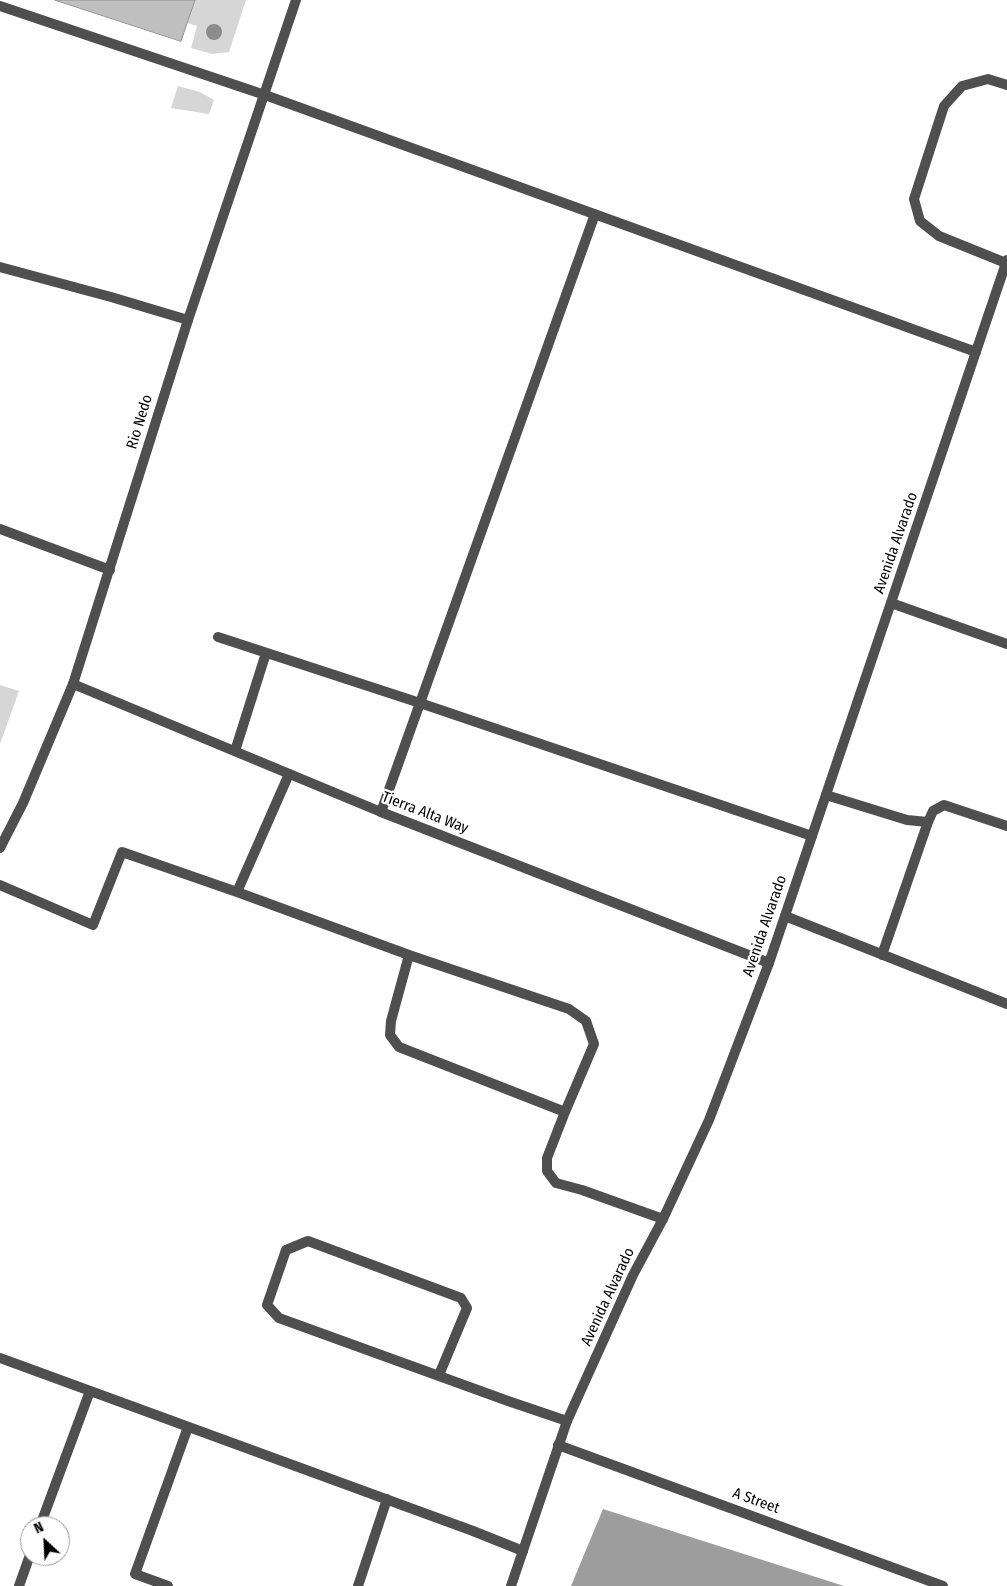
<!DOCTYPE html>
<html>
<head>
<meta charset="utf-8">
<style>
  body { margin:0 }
  #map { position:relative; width:1007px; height:1586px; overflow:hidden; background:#fff; font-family:"Fira Sans Condensed",sans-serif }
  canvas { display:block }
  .north { position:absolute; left:20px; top:1516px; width:50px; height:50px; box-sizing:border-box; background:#fff; border:1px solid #999; border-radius:50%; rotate:335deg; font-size:14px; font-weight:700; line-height:20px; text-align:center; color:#000 }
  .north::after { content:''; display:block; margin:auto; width:18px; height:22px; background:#000; clip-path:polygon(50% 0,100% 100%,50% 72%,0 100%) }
</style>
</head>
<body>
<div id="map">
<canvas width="1007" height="1586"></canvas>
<div class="north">N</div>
</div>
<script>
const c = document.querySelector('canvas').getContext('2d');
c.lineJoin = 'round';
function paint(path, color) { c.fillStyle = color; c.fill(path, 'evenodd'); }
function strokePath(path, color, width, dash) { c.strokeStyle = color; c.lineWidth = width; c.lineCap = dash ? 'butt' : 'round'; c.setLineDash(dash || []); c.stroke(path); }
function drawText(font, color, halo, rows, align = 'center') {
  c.font = font + ' "Fira Sans Condensed",sans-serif'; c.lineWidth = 4.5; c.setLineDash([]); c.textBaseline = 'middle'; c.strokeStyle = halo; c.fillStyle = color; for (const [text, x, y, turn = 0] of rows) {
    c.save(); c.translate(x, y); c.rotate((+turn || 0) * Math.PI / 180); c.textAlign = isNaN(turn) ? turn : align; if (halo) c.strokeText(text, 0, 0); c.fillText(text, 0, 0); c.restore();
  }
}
paint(new Path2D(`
  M195 0H246L229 52 212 54 191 48 197 26 187 23Z
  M178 86 200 92 214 100 209 114 171 108Z
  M0 685 19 691 0 744Z`), '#d6d6d6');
paint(new Path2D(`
  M603 1509 844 1586H571Z`), '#9d9d9d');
const building = new Path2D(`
  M55 0H195L181 41Z`);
paint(building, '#bfbfbf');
strokePath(building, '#939393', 1);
strokePath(new Path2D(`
  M0 6 265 95 976 352
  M1006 263 939 236 920 221 914 199 944 106 962 86 988 79 1007 85
  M0 267 111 297 188 320
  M0 529 110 570
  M891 603 1007 644
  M218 637 420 703 812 836
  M235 751 266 653
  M826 795 907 820 928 822 933 811 944 805 1007 826
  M381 812 595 214
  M0 885 93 925 122 852 237 892 409 955 391 1021 390 1035 399 1047 565 1112
  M237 892 289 774
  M785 916 1007 1004
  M409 955 569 1009 586 1021 594 1044 565 1112 547 1158V1171L556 1183 582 1190 663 1219
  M882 955 928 822
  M0 1358 473 1531 523 1551
  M439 1375 467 1308 461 1298 308 1241 286 1250 267 1305 279 1318 508 1401 567 1421
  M40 1526 90 1391
  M19 1586 30 1555
  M168 1586 135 1574 188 1427
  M358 1586 387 1499`), '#4f4f4f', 10);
strokePath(new Path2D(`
  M73 684 381 812 769 963
  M558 1445 943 1586`), '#4f4f4f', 10);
strokePath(new Path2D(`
  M0 848 23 803 73 684 188 320 296 0
  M511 1586 567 1421 633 1275 663 1219 709 1120 769 963 1007 260`), '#4f4f4f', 10);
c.fillStyle = '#8c8c8c';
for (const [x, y] of [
  [214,32]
]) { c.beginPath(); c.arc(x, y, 8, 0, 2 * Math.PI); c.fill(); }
drawText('15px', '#000', '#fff', [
  ["Rio Nedo",140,422,-73],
  ["Avenida Alvarado",896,543,-71],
  ["Tierra Alta Way",425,813,21],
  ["Avenida Alvarado",765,926,-71],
  ["Avenida Alvarado",608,1297,-65],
  ["A Street",756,1501,20]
]);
</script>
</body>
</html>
